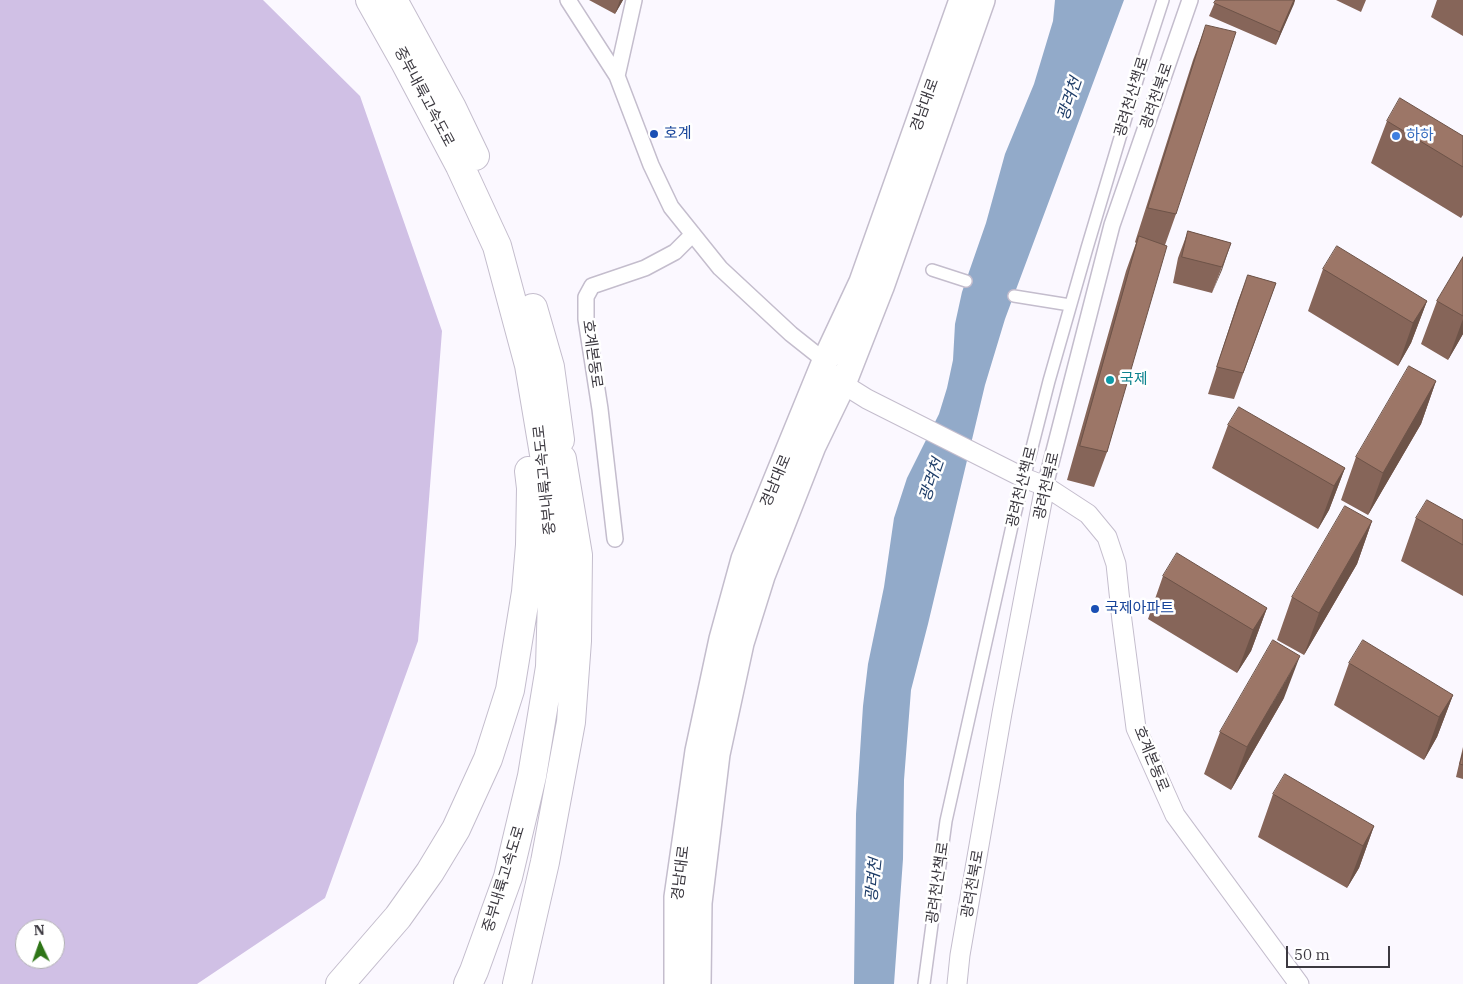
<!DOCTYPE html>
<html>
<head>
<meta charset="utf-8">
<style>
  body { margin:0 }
  #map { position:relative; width:1463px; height:984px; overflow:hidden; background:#fbf8ff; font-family:"IBM Plex Serif",serif }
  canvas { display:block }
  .north { position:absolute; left:15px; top:919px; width:50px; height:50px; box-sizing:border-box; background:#fff; border:1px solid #b1b0b3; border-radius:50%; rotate:357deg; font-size:14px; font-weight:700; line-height:20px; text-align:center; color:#3c3940 }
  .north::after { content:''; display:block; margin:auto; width:18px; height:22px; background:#2e7517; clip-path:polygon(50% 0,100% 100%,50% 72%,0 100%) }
  .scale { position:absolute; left:1286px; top:946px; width:104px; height:22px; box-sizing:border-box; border:2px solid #3c3940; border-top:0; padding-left:6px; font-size:15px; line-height:18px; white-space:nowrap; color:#3c3940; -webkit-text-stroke:4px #fff; paint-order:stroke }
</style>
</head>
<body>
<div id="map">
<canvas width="1463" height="984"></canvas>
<div class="north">N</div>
<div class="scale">50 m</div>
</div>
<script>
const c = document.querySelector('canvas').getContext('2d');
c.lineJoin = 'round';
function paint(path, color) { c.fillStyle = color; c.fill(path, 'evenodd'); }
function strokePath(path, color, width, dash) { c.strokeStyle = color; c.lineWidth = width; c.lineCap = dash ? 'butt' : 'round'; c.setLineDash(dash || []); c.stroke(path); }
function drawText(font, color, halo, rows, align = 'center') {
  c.font = font + ' "IBM Plex Serif","Noto Sans KR",serif'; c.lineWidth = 5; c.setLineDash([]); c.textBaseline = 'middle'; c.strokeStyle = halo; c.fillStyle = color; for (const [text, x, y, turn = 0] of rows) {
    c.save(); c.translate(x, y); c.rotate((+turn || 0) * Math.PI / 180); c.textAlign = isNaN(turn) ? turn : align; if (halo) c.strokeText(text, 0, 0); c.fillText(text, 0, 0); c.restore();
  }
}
paint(new Path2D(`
  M0 0H263L360 96 442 331 418 641 325 898 197 984H0ZM25 929H55V959H25Z`), '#d0c0e5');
paint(new Path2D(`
  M1055 0H1124L1005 319 985 385 928 624 911 690 904 780 903 859 894 984H854L856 814 863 706 868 664 884 587 894 518 907 478 939 414 947 388 953 360 955 324 962 292 986 223 1005 154 1034 84 1053 21Z`), '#92aac9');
const pedestrian = new Path2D(`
  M932 270 966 281
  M1014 296 1070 305
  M924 984 946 821 1012 526 1049 381 1087 248 1139 74 1163 0`);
const minor = new Path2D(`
  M568 0 617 76 651 165 671 207 720 268 791 334 825 361
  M617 76 634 0
  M1045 486 1112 225 1190 0
  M615 539 600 409 586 319V297L592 286 645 268 675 252 693 234`);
const tertiary = new Path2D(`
  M834 375 843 384 867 399 1024 478 1045 486 1088 514 1107 537 1116 564 1122 621 1136 728 1175 815 1299 984
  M957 984 960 955 1002 713 1045 486`);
const trunk = new Path2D(`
  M677 984V897L698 751 722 639 744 559 825 361 862 282 962 0
  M698 984 699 903 717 754 741 643 762 576 813 446 843 384 881 287 982 0`);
const motorway = new Path2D(`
  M370 0 406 64 460 166 497 246 529 365 548 478 553 562 550 667 532 776 508 877 474 971 468 984
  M393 0 452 108 475 156
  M533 308 550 367 560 440
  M340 984 398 917 430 872 456 829 488 759 510 690 526 592 530 545 531 488 529 471
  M517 984 545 862 571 722 577 641 578 555 562 459`);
strokePath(pedestrian, '#c4bdcd', 14);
strokePath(minor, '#c4bdcd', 18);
strokePath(tertiary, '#c4bdcd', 21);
strokePath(trunk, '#c4bdcd', 28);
strokePath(motorway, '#c4bdcd', 30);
strokePath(pedestrian, '#fff', 11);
strokePath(minor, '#fff', 15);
strokePath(tertiary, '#fff', 19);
strokePath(trunk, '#fff', 25);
strokePath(motorway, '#fff', 28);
paint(new Path2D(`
  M589 0H623L615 14Z
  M1216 0H1295L1276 45 1209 16Z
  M1336 0H1366L1361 12Z
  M1437 0H1463V36L1431 17Z
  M1206 25 1176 214 1165 245 1107 452 1094 487 1067 480 1126 271 1136 243 1135 242 1193 60Z
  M1387 121 1463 136V215L1461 218 1371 163Z
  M1188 231 1231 243 1212 293 1173 283 1178 258Z
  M1463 257V334L1448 360 1421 344 1437 301Z
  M1323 269 1427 301 1411 343 1398 366 1308 311Z
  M1248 275 1276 283 1234 399 1208 394 1238 301Z
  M1436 381 1421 424 1368 515 1341 500 1356 457Z
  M1228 425 1345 468 1329 510 1318 529 1212 468Z
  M1416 518 1463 520V596L1401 561Z
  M1372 521 1357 564 1304 655 1277 640 1292 597Z
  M1163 576 1267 608 1251 651 1237 673 1148 619Z
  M1349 663 1453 695 1437 737 1424 760 1334 705Z
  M1284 698 1231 790 1204 774 1220 732Z
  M1463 747V779L1456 777Z
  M1273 794 1374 826 1359 868 1347 888 1258 837Z`), '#866559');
paint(new Path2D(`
  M620 0H623L615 14Z
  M1294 0H1295L1294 4 1276 45 1280 32Z
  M1231 243 1222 270 1212 293 1222 267Z
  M1427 301 1411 343 1398 366 1413 323Z
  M1463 319V334L1448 360Z
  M1436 381 1421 424 1368 515 1383 473Z
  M1345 468 1329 510 1318 529 1334 486Z
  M1372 521 1357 564 1304 655 1319 613Z
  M1267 608 1251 651 1237 673 1253 630Z
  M1300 656 1284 698 1231 790 1247 747Z
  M1453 695 1437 737 1424 760 1439 717Z
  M1374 826 1359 868 1347 888 1363 846Z`), '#6d5348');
const building = new Path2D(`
  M1216 0H1294L1280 32 1214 3Z
  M1206 25 1236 32 1176 214 1148 208Z
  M1400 98 1463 136V167L1387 121Z
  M1188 231 1231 243 1222 267 1182 257Z
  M1139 236 1167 246 1107 452 1080 446Z
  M1337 246 1427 301 1413 323 1323 269Z
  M1463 257V316L1437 301Z
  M1248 275 1276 283 1243 373 1217 367Z
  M1409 366 1436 381 1383 473 1356 457Z
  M1239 407 1345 468 1334 486 1228 425Z
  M1427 500 1463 520V545L1416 518Z
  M1345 506 1372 521 1319 613 1292 597Z
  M1177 553 1267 608 1253 630 1163 576Z
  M1273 640 1300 656 1247 747 1220 732Z
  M1363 640 1453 695 1439 717 1349 663Z
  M1463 753V765L1460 764Z
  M1285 774 1374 826 1363 846 1273 794Z`);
paint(building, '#9c7667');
strokePath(building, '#6d5348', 1);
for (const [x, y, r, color] of [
  [654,134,5,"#1a4fb4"],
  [1396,136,5,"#3f7fe0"],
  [1110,380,5,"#0f9aa8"],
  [1095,609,5,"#1a4fb4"]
]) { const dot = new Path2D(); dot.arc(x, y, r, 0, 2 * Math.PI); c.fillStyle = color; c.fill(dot); strokePath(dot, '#fff', 2); }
drawText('15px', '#3c3940', '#fff', [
  ["광려천북로",1157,96,-71],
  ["중부내륙고속도로",424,97,62],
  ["광려천산책로",1132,97,-73],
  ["경남대로",925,105,-70],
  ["호계본동로",592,354,82],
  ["중부내륙고속도로",545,480,-96],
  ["경남대로",776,481,-67],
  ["광려천북로",1047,486,-77],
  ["광려천산책로",1022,487,-76],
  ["호계본동로",1151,759,68],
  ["경남대로",681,873,-83],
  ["중부내륙고속도로",504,879,-73],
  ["광려천산책로",938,883,-82],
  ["광려천북로",973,884,-80]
]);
drawText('15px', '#164399', '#fff', [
  ["호계",664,134],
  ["국제아파트",1105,609]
], 'left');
drawText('15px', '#366cbe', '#fff', [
  ["하하",1406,136]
], 'left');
drawText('15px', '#0d838f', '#fff', [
  ["국제",1120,380]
], 'left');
drawText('italic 16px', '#1d3c67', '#fff', [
  ["광려천",1070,99,-71],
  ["광려천",932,480,-71],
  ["광려천",874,880,-84]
]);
</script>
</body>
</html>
